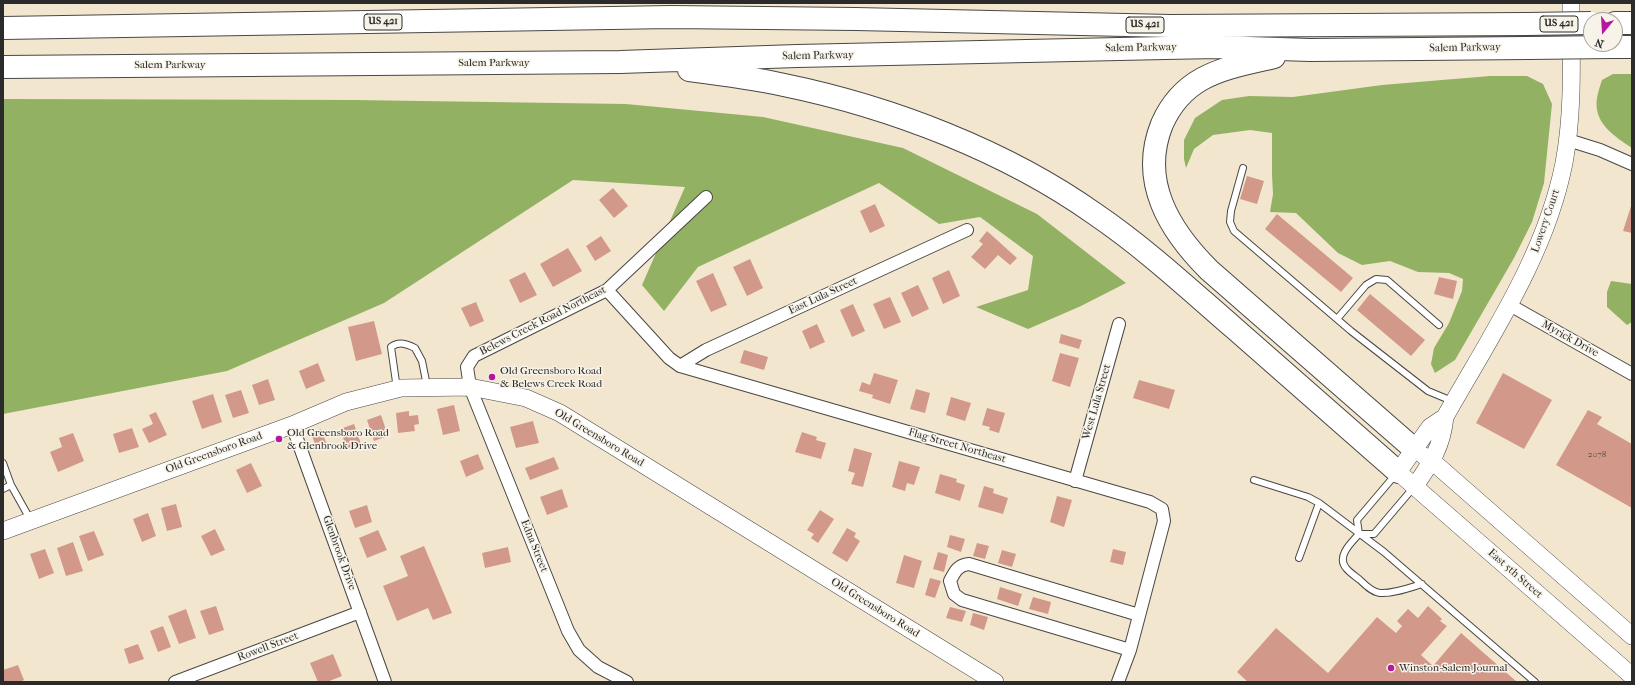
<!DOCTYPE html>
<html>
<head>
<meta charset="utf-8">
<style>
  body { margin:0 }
  #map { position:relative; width:1635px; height:685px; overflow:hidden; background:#f3e6cf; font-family:"IM FELL French Canon",serif }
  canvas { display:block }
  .frame { position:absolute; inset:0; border:4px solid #2b2b2b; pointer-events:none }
  .north { position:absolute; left:1583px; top:12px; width:40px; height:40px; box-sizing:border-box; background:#f7f3e8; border:1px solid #a5a39c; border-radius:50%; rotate:198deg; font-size:11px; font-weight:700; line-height:16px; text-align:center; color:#2b2b2b }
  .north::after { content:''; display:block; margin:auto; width:14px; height:18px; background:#b5179e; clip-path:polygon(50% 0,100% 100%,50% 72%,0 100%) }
</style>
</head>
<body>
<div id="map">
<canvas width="1635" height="685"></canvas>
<div class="frame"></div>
<div class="north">N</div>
</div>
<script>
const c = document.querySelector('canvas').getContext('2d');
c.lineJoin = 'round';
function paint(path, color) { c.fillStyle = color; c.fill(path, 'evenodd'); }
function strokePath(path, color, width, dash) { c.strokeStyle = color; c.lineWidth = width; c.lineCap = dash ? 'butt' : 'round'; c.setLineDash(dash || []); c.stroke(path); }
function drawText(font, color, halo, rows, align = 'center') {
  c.font = font + ' "IM FELL French Canon",serif'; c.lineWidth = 3; c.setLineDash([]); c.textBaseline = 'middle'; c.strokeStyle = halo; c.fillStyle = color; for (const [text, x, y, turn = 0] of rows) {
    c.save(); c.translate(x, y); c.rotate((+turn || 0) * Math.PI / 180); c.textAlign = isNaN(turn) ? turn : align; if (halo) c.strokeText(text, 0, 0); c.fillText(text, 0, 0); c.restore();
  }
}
paint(new Path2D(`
  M1613 74H1632V148C1614 136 1593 123 1597 98 1598 92 1600 86 1602 80Z
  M1490 76H1527L1543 84 1552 104 1544 183 1532 222 1514 258 1455 360 1435 373 1431 364 1434 348 1449 323 1462 291 1463 279 1449 273 1418 272 1390 261 1362 265 1338 253 1296 213 1270 212 1273 194 1272 175V133L1250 130 1213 135 1194 149 1186 168 1184 159V140L1195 118 1222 100 1249 96 1293 97 1382 85Z
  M3 99 354 100 626 104 763 117 903 148 1037 214 1126 283 1081 306 1028 329 976 307 1028 290 1033 256 980 217 939 224 879 183 698 267 664 311 642 285 685 187 573 180 384 303 227 371 3 414Z
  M1611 281 1632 284V322L1627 325 1607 307V292Z`), '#93b163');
paint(new Path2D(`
  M1247 176 1264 181 1257 204 1240 199Z
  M613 188 628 206 614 218 599 200Z
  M1632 203V233L1623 231Z
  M875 204 885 226 870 233 860 211Z
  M1277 214 1353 278 1341 292 1265 229Z
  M987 231 1017 258 1010 265 998 255 985 269 971 257 983 244 979 241Z
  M601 236 611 251 595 261 586 246Z
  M568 248 582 271 553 287 540 264Z
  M750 259 763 288 747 296 733 267Z
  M949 270 960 296 943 304 932 278Z
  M525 272 537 295 520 303 509 280Z
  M713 273 727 305 711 312 696 281Z
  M1439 277 1457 281 1453 299 1434 294Z
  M918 285 929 309 912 317 901 293Z
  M1370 294 1425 340 1411 356 1357 310Z
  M890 297 901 322 884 329 873 304Z
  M476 302 484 321 470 327 461 308Z
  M853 304 865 331 852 337 840 310Z
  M374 321 382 354 356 361 348 327Z
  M817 324 825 342 810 349 802 331Z
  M1061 334 1082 340 1079 349 1059 343Z
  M744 350 768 357 764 370 740 363Z
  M1060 353 1079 358 1070 387 1052 381Z
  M318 363 325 381 306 389 299 371Z
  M874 373 898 380 890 404 872 398 873 395 859 391 862 382 870 385Z
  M1503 373 1552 400 1524 449 1476 423Z
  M268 379 275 400 259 405 252 385Z
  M1139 380 1175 390 1169 409 1133 398Z
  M916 389 930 393 925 413 910 409Z
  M241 390 249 413 233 418 225 395Z
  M213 394 222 422 202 429 192 401Z
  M951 397 971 403 965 421 946 415Z
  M454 405 460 431 443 435 437 409Z
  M987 408 1005 413 999 433 989 430 990 427 982 425Z
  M1588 410 1602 417 1597 424 1632 444V508L1556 465Z
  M409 411V416L418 415 419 424 414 425 415 431 398 433 396 413Z
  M156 412 167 435 149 443 142 429 153 424 149 415Z
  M381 415 388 436 374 441 367 420Z
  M533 421 539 443 516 448 510 427Z
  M354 424 361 444 347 449 340 429Z
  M132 428 139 447 119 453 113 434Z
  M321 429 327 445 317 449 311 433Z
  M802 432 817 437 816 440 826 443 821 459 795 452Z
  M73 433 84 461 58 472 50 452 62 447 59 438Z
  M854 448 872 453 863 487 851 484 855 473 848 471Z
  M478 454 484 469 466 477 460 461Z
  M554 457 559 469 530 480 525 468Z
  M899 461 920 467 914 485 907 483 905 491 892 487Z
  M251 463 262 486 247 493 236 470Z
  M940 474 957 479 956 482 965 485 960 501 935 493Z
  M984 486 994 489 993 493 1008 498 1003 514 978 507Z
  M562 489 568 507 547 515 540 497Z
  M1057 496 1072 500 1064 527 1050 522Z
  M176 504 182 527 167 531 161 508Z
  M367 505 372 522 355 528 349 511Z
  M820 510 834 519 818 543 811 538 814 534 807 530Z
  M148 513 156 536 142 542 133 519Z
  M847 528 856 533 854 537 860 541 847 562 832 553Z
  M215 529 225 550 211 556 201 536Z
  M378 530 387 550 367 558 359 538Z
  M94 531 104 555 88 561 79 536Z
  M950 535 965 539 961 552 947 547Z
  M73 542 83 571 66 576 57 548Z
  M977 543 989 546 985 559 973 556Z
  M424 546 452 613 433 620 428 608 397 621 383 586 408 576 400 556Z
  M508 547 511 562 485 568 482 553Z
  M45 549 54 573 39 579 30 554Z
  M1113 549 1126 552 1123 565 1110 562Z
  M1002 550 1016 554 1012 567 998 563Z
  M938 552 948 555 944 572 933 569Z
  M904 555 922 561 914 588 896 583Z
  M930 578 941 581 935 598 925 595Z
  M1000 587 1022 594 1018 606 997 599Z
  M1033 597 1051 602 1048 614 1029 609Z
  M216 606 224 630 209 635 200 611Z
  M1428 606 1442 619 1440 621 1447 626 1421 655 1433 666 1461 633 1517 682H1248L1237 672 1276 628 1328 673 1377 617 1396 633 1402 626 1397 621 1408 609 1418 618Z
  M950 607 966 611 962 622 946 618Z
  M186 609 196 638 179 644 168 616Z
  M973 613 988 617 984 630 970 625Z
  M163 626 171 647 158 652 150 631Z
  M138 644 144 659 129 664 124 649Z
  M333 654 342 676 327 682H318L310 663Z
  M18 665 24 680 20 682H3V670Z`), '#d2998a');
const lane = new Path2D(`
  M1243 168 1231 211 1230 222 1234 231 1351 331 1428 391 1452 401
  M1337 319 1366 285 1376 279 1387 280 1439 325
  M397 389 391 347C399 341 407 344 415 348L422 361 427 386
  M3 463 11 485 3 489
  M1254 480 1308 497 1319 503 1384 552 1535 682
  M11 485 30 519
  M1414 487 1374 534H1359C1352 542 1336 556 1346 568 1349 572 1355 576 1360 580 1365 585 1372 592 1380 593 1393 594 1409 588 1422 584
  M1359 534 1357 520 1396 474
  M1299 558 1319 503`);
const street = new Path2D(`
  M1568 140 1600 150 1632 164
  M607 290 669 358 680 366 1150 502 1162 509 1164 521 1130 650 1118 682
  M1508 304 1632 374
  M680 366 706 350 967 230
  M292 425 385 682
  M1075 481 1119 324
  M1130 650 962 600 954 594 950 581C955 571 958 565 969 564L1139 615
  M175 682 360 612
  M627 682 598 667 579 650 568 631 470 387 467 367 474 356 607 290 706 197`);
const secondary = new Path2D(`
  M1445 417 1430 427 1398 472 1632 676
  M1424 456 1432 461 1632 636
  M1415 486C1431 463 1442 447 1445 417 1490 337 1546 255 1564 163 1574 110 1571 56 1571 3
  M3 531 292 425 346 402 401 388 470 387 526 398 560 413 995 682`);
const highway = new Path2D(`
  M1615 23H1632
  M3 28 671 17 856 19 1171 26 1527 24
  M1612 47H1632
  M1274 57C1249 63 1224 67 1202 79 1184 89 1170 106 1162 124 1139 181 1169 230 1209 270L1414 449
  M3 67 620 62 797 56 1165 48 1218 47 1310 50 1528 48
  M689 70C721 74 753 78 784 85 891 107 1006 151 1095 214 1145 248 1189 289 1234 328 1289 376 1343 424 1398 472`);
strokePath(lane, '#494744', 8);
strokePath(street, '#494744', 14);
strokePath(secondary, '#494744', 18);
strokePath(highway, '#494744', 24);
strokePath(lane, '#fff', 6);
strokePath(street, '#fff', 12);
strokePath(secondary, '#fff', 17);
strokePath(highway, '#fff', 22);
const highwayBridge = new Path2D(`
  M1527 24 1591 23
  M1528 48 1612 47`);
strokePath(highwayBridge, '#494744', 24, []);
strokePath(highwayBridge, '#fff', 22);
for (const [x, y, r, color] of [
  [492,377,4,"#b5179e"],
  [279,439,4,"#b5179e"],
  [1391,668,4,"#b5179e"]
]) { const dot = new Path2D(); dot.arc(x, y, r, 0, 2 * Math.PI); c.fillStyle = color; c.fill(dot); strokePath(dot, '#f7f3e8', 1.5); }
drawText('9px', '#554643', null, [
  ["2078",1597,455]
]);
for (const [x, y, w] of [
  [383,22,38],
  [1559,24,38],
  [1145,25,38]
]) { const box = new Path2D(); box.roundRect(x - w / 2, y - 8, w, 16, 3); c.fillStyle = '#f7f3e8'; c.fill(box); strokePath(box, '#2b2b2b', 1); }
drawText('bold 10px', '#2b2b2b', null, [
  ["US 421",383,22],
  ["US 421",1559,24],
  ["US 421",1145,25]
]);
drawText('11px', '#2b2b2b', '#f7f3e8', [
  ["Salem Parkway",1141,48,-1],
  ["Salem Parkway",1465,48,-1],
  ["Salem Parkway",818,56,-1],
  ["Salem Parkway",494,63],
  ["Salem Parkway",170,65],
  ["Lowery Court",1546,221,-71],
  ["East Lula Street",823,296,-25],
  ["Belews Creek Road Northeast",543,321,-27],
  ["Myrick Drive",1570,339,29],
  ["West Lula Street",1097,402,-74],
  ["Old Greensboro Road",599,438,31],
  ["Flag Street Northeast",957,446,16],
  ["Old Greensboro Road",214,453,-20],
  ["Edna Street",534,546,68],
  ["Glenbrook Drive",339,553,70],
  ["East 5th Street",1515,574,41],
  ["Old Greensboro Road",875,608,32],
  ["Rowell Street",268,647,-21]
]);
drawText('11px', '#2b2b2b', '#f7f3e8', [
  ["Old Greensboro Road",500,371],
  ["& Belews Creek Road",500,384],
  ["Old Greensboro Road",287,433],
  ["& Glenbrook Drive",287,446],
  ["Winston-Salem Journal",1399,668]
], 'left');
</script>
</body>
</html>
